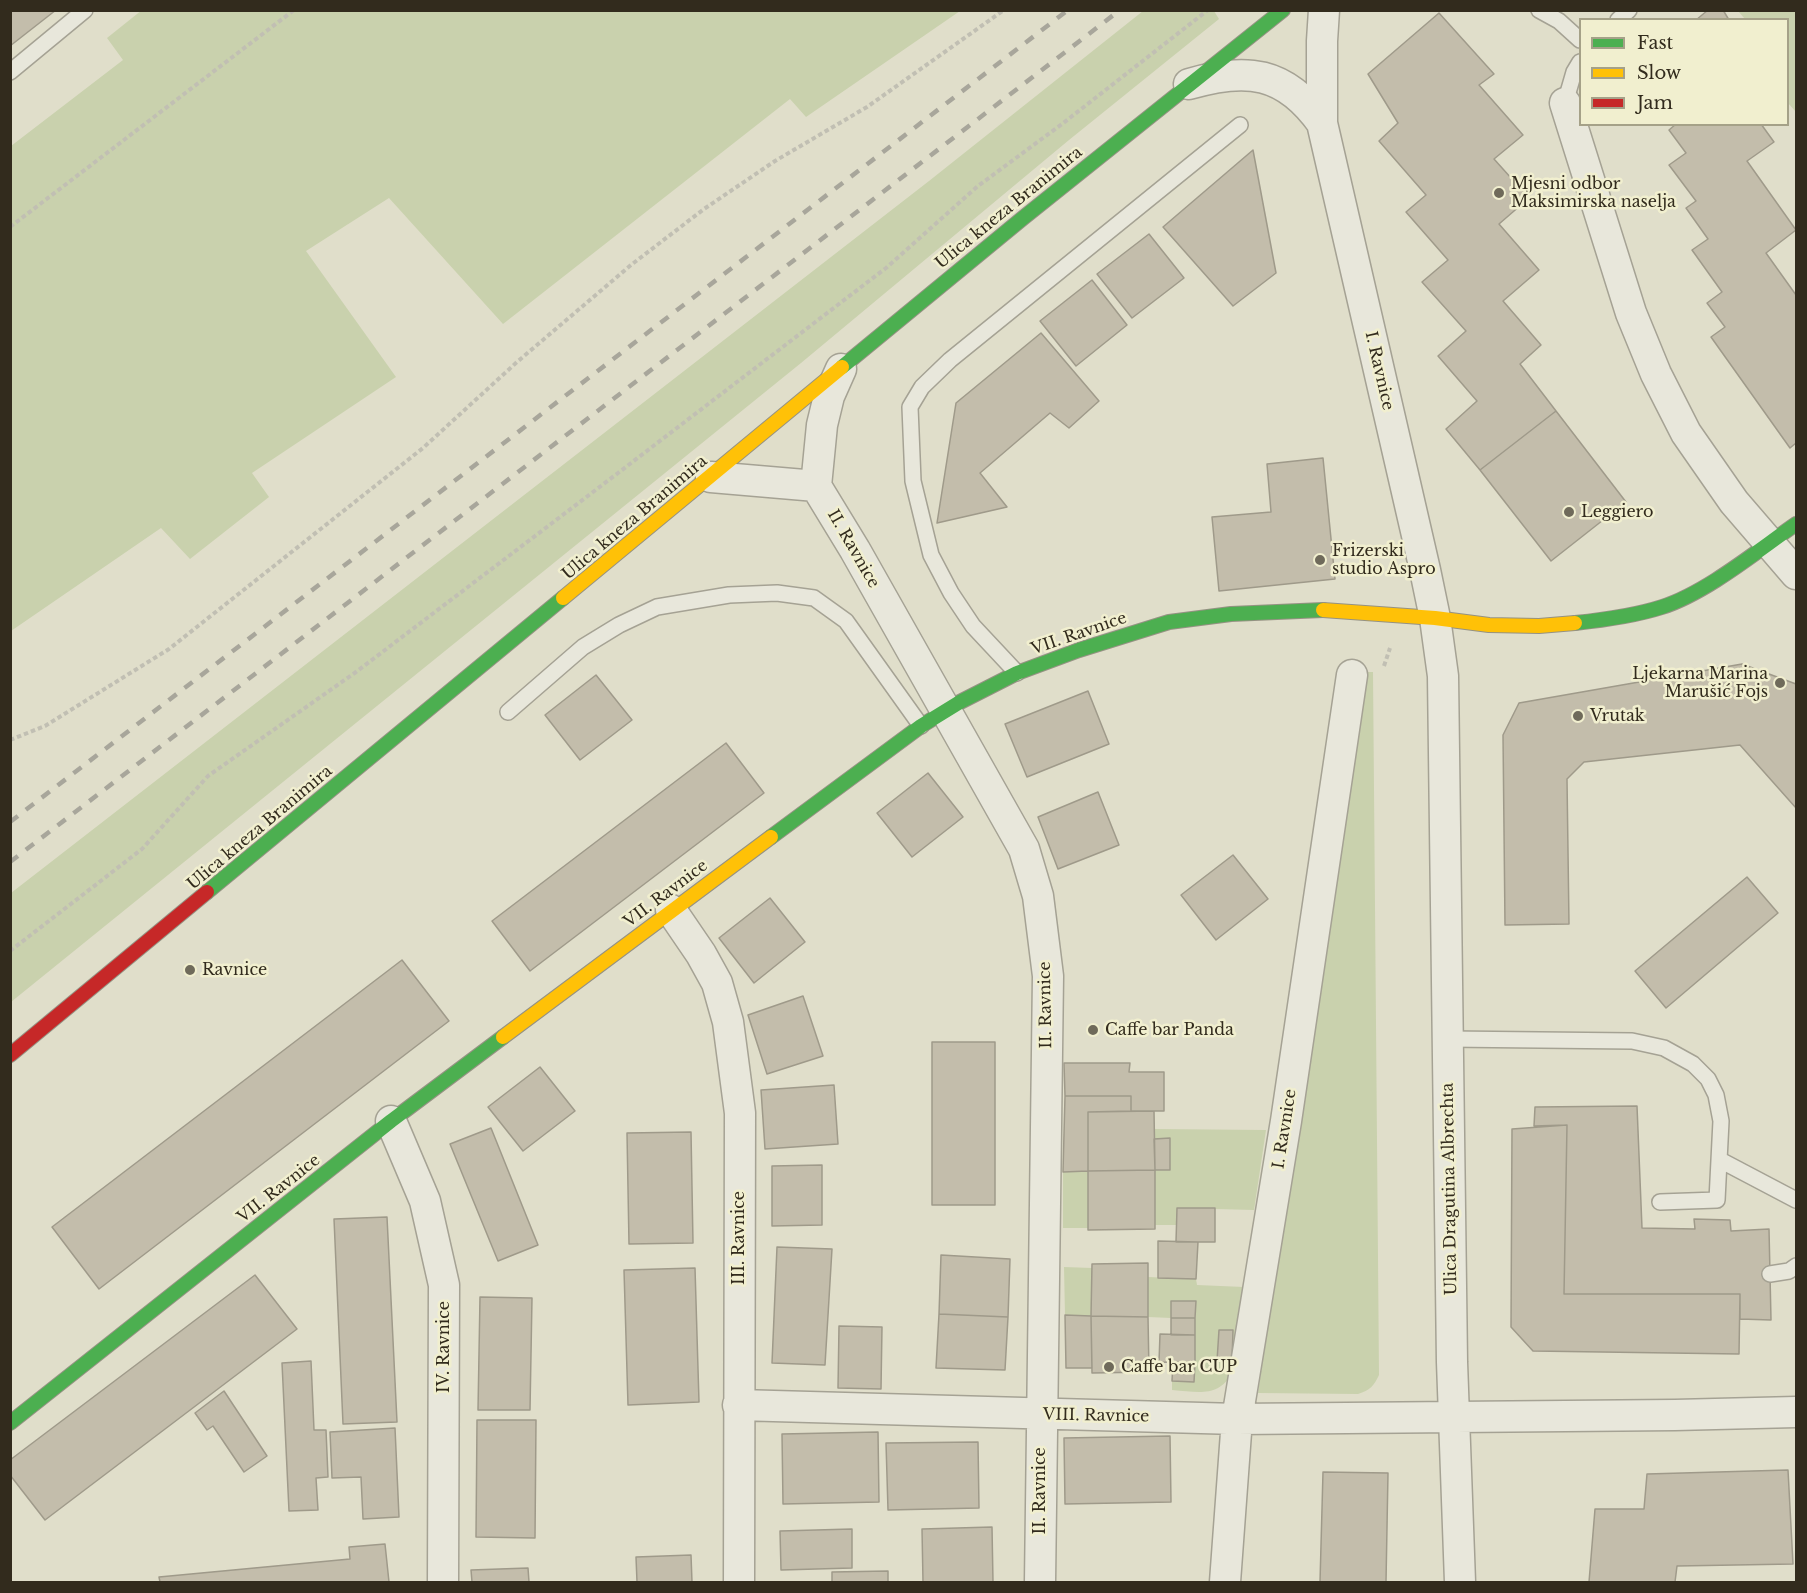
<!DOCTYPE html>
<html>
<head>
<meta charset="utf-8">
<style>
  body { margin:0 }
  #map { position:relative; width:1807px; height:1593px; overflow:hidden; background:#e0deca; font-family:"Libre Baskerville",serif }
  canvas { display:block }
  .frame { position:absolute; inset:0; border:12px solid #322b1d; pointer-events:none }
  .legend { position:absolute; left:1579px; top:18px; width:210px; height:108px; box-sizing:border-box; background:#f1efcf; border:2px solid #a5a188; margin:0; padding:8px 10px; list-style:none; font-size:18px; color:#322b1d }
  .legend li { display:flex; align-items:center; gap:12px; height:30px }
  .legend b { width:30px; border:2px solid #a5a188 }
</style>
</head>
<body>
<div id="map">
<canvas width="1807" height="1593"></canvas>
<div class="frame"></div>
<ul class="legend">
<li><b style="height:8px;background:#4caf50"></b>Fast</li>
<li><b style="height:8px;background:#ffc107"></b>Slow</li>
<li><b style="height:8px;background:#c62828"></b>Jam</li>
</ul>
</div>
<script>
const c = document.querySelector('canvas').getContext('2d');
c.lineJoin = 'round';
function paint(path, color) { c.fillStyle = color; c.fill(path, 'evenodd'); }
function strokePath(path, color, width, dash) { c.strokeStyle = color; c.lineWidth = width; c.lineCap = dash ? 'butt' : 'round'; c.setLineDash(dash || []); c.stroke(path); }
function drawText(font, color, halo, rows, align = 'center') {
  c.font = font + ' "Libre Baskerville",serif'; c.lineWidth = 5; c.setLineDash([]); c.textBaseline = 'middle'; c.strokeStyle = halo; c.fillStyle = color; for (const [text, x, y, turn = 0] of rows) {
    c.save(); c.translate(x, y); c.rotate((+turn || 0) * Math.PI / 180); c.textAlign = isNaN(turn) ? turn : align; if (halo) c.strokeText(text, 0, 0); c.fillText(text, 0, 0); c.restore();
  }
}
paint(new Path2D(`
  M142 10H960V11L806 117 790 99 503 324 389 198 306 251 396 377 252 473 269 497 190 559 161 528 11 631V146L123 60 107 38Z
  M1143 11H1214L1219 19 1069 140 801 363 11 1002V893L929 181Z
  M1738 11H1796V112L1788 103V20L1745 19Z
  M1363 672H1373L1379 1375C1374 1386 1370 1390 1358 1394L1258 1393 1321 943Z
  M1154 1129 1266 1130 1254 1210 1177 1208V1225H1155V1170H1170V1139H1154Z
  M1088 1171V1228H1063V1172Z
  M1064 1267 1092 1268 1091 1316 1065 1315Z
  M1148 1277 1196 1279 1197 1285 1244 1287 1233 1372C1218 1398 1199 1392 1172 1390V1381L1194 1382 1195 1301H1171V1318L1148 1317Z`), '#c9d1ad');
const building = new Path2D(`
  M10 10H56L10 46Z
  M1708 10H1723L1729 20H1696Z
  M1439 13 1494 74 1479 85 1523 135 1494 159 1529 198 1499 224 1539 270 1503 301 1541 345 1520 364 1556 411 1480 470 1446 429 1477 401 1438 356 1466 331 1422 282 1448 260 1406 212 1426 195 1379 141 1398 123 1368 74Z
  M1676 124H1761L1774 142 1747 161 1796 230 1766 253 1796 295V443L1790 448 1711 337 1725 327 1707 303 1722 292 1692 250 1708 239 1686 208 1696 201 1669 165 1686 153 1669 130Z
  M1253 150 1276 273 1233 306 1163 227Z
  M1149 234 1184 278 1132 318 1097 274Z
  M1092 280 1127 325 1076 366 1040 321Z
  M1041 333 1099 401 1069 428 1050 413 980 473 1007 507 937 523 956 403Z
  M1556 411 1626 502 1551 561 1480 470Z
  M1323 458 1335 579 1219 591 1212 517 1271 512 1267 464Z
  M1742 664 1796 684V808L1740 745 1584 762 1567 779 1569 924 1505 925 1503 735 1519 703Z
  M596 675 632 720 580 760 545 715Z
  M1088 691 1109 744 1027 777 1005 724Z
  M726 743 764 793 530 971 492 921Z
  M928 773 963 817 912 857 877 813Z
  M1098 792 1119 845 1058 869 1038 817Z
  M1233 855 1268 899 1216 940 1181 895Z
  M1747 877 1778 913 1666 1008 1635 971Z
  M770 898 805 942 754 983 719 938Z
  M402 960 449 1021 99 1289 52 1227Z
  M803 996 823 1056 767 1074 748 1015Z
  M932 1042H995V1205H932Z
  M1064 1063H1130L1129 1072H1164V1111H1131V1096H1065Z
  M540 1067 575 1111 523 1151 488 1107Z
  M834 1085 838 1144 765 1149 761 1090Z
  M1065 1096H1131V1111L1088 1112V1171L1063 1172Z
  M1637 1106 1642 1228 1695 1229 1694 1219 1730 1220 1731 1231 1769 1229 1771 1320 1740 1319V1294H1564L1567 1125 1534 1126 1535 1107Z
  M1154 1111 1155 1170 1088 1171V1112Z
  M1567 1125 1564 1294H1740L1739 1354 1533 1351 1511 1327 1512 1129Z
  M491 1128 538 1245 498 1261 450 1144Z
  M691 1132 693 1243 629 1244 627 1133Z
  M1170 1138V1170H1155L1154 1139Z
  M822 1165V1225L772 1226V1166Z
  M1155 1170V1229L1088 1230V1171Z
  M1177 1208H1215V1242H1176Z
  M387 1217 397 1422 343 1424 334 1219Z
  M1158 1241 1198 1242 1196 1279 1158 1278Z
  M777 1247 832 1249 825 1365 772 1363Z
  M941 1255 1010 1259 1008 1317 939 1314Z
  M1148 1263V1317L1091 1316 1092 1264Z
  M695 1268 699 1402 628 1405 624 1270Z
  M255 1275 297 1329 45 1520 10 1475V1460Z
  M480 1297 532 1298 530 1410H478Z
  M1171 1301H1196L1195 1318H1171Z
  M939 1314 1008 1317 1005 1370 936 1368Z
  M1065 1315 1091 1316 1092 1368H1066Z
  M1091 1316 1148 1317 1149 1372 1092 1373Z
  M1171 1318H1195V1335H1171Z
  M839 1326 882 1327 881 1389 838 1388Z
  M1219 1330H1233L1232 1362 1217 1361Z
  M1160 1334 1195 1335V1363L1159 1362Z
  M311 1361 314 1430H326L328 1477 316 1478 318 1510 289 1511 282 1363Z
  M1173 1362 1195 1363 1194 1382 1172 1381Z
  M224 1391 267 1456 244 1472 213 1426 207 1430 195 1413Z
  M477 1420H536L535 1538 476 1537Z
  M395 1428 399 1517 363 1519 361 1477 332 1478 330 1432Z
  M878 1432 879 1502 783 1504 782 1434Z
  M1170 1436 1171 1502 1065 1504 1064 1438Z
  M978 1442 979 1508 888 1510 886 1443Z
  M1788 1470 1793 1564 1677 1566 1675 1582H1589L1595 1509H1644L1647 1474Z
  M1323 1472 1388 1473 1386 1582H1320Z
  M992 1527 993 1582H923L922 1529Z
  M852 1529V1568L781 1570 780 1531Z
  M385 1544 389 1582H160L159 1577 350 1559 349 1547Z
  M691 1555 692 1582H637L636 1557Z
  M528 1568 529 1582H472L471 1570Z
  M888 1571V1582H832V1572Z`);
paint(building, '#c3bdab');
strokePath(building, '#9f9a8a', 1.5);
const lane = new Path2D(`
  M1539 10 1559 21 1580 40
  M1618 20 1629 10
  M10 72 85 10
  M1565 103 1574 72 1580 62
  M1017 673 973 626 951 593 931 555 913 481 910 407 922 387 950 360 1240 125
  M508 712 583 647 619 625 657 607 729 595 777 593 814 598 846 621 921 726
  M1448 1039 1632 1041 1664 1048 1693 1064 1708 1079 1716 1095 1721 1121 1717 1200 1660 1202
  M1720 1160 1796 1200
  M1770 1274 1789 1271 1796 1266`);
const street = new Path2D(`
  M1324 10 1322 41V123L1425 570 1435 618 1443 676 1452 1362 1460 1582
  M1189 84C1246 67 1285 71 1322 123
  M1565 103 1631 313 1656 374 1686 433 1734 502 1796 574
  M841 369 829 396 822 425 816 486 855 550 1024 849 1038 896 1048 976 1040 1582
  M711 477 816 486
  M671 910 701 954 717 983 728 1022 740 1113 739 1582
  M391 1121 425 1201 444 1285 443 1582
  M738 1405 1237 1419 1675 1415 1796 1412
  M1225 1582 1237 1419 1286 1121 1352 675`);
const fast = new Path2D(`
  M842 367 1023 218 1283 10
  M1575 623C1604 620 1634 616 1662 607 1706 593 1757 551 1796 524
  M771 837 921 726 960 702 1017 673 1079 650 1169 622 1231 614 1323 610
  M207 892 563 598
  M10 1423 391 1121 503 1037`);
const slow = new Path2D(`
  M563 598 842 367
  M1323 610 1435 618 1489 625 1539 626 1575 623
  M503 1037 771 837`);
const jam = new Path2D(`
  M10 1055 207 892`);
strokePath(lane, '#a5a294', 18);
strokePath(street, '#a5a294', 33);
strokePath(fast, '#959283', 16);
strokePath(slow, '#959283', 16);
strokePath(jam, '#959283', 16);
strokePath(new Path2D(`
  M10 227 294 10
  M1384 666 1390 648
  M10 740 45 726 169 649 423 448 517 362 631 265 704 209 775 161 867 107 1004 10
  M10 951 142 849 208 776 356 672 618 473 886 268 978 186 1062 124 1208 10`), '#c1bfb3', 4, [4.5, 3]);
strokePath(lane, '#e8e7db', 15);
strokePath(street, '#e8e7db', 30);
strokePath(fast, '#4caf50', 14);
strokePath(slow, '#ffc107', 14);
strokePath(jam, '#c62828', 14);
strokePath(new Path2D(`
  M10 822 1068 10
  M10 862 1120 10`), '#a8a69b', 4.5, [10, 10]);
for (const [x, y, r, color] of [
  [1499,193,6,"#6f6a5a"],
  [1569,512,6,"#6f6a5a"],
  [1320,560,6,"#6f6a5a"],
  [1780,683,6,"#6f6a5a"],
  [1578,716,6,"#6f6a5a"],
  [190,970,6,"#6f6a5a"],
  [1093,1030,6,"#6f6a5a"],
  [1109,1367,6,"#6f6a5a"]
]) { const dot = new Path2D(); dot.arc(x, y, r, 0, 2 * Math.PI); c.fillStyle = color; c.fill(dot); strokePath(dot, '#f1efcf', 2); }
drawText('16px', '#322b1d', '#f1efcf', [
  ["Mjesni odbor",1511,184],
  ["Maksimirska naselja",1511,202],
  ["Leggiero",1581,512],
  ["Frizerski",1332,551],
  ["studio Aspro",1332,569],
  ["Ljekarna Marina",1768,674,"right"],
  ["Marušić Fojs",1768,692,"right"],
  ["Vrutak",1590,716],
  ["Ravnice",202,970],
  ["Caffe bar Panda",1105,1030],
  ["Caffe bar CUP",1121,1367]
], 'left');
drawText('16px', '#322b1d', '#f1efcf', [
  ["Ulica kneza Branimira",1009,208,-39],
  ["I. Ravnice",1379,371,77],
  ["Ulica kneza Branimira",635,518,-40],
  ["II. Ravnice",853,549,60],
  ["VII. Ravnice",1079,634,-19],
  ["Ulica kneza Branimira",260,828,-40],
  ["VII. Ravnice",666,894,-37],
  ["II. Ravnice",1046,1005,-91],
  ["I. Ravnice",1285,1129,-81],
  ["VII. Ravnice",279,1189,-38],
  ["Ulica Dragutina Albrechta",1450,1189,-91],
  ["III. Ravnice",739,1238,-90],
  ["IV. Ravnice",444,1347,-90],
  ["VIII. Ravnice",1096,1416,1],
  ["II. Ravnice",1040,1491,-90]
]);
</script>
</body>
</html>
